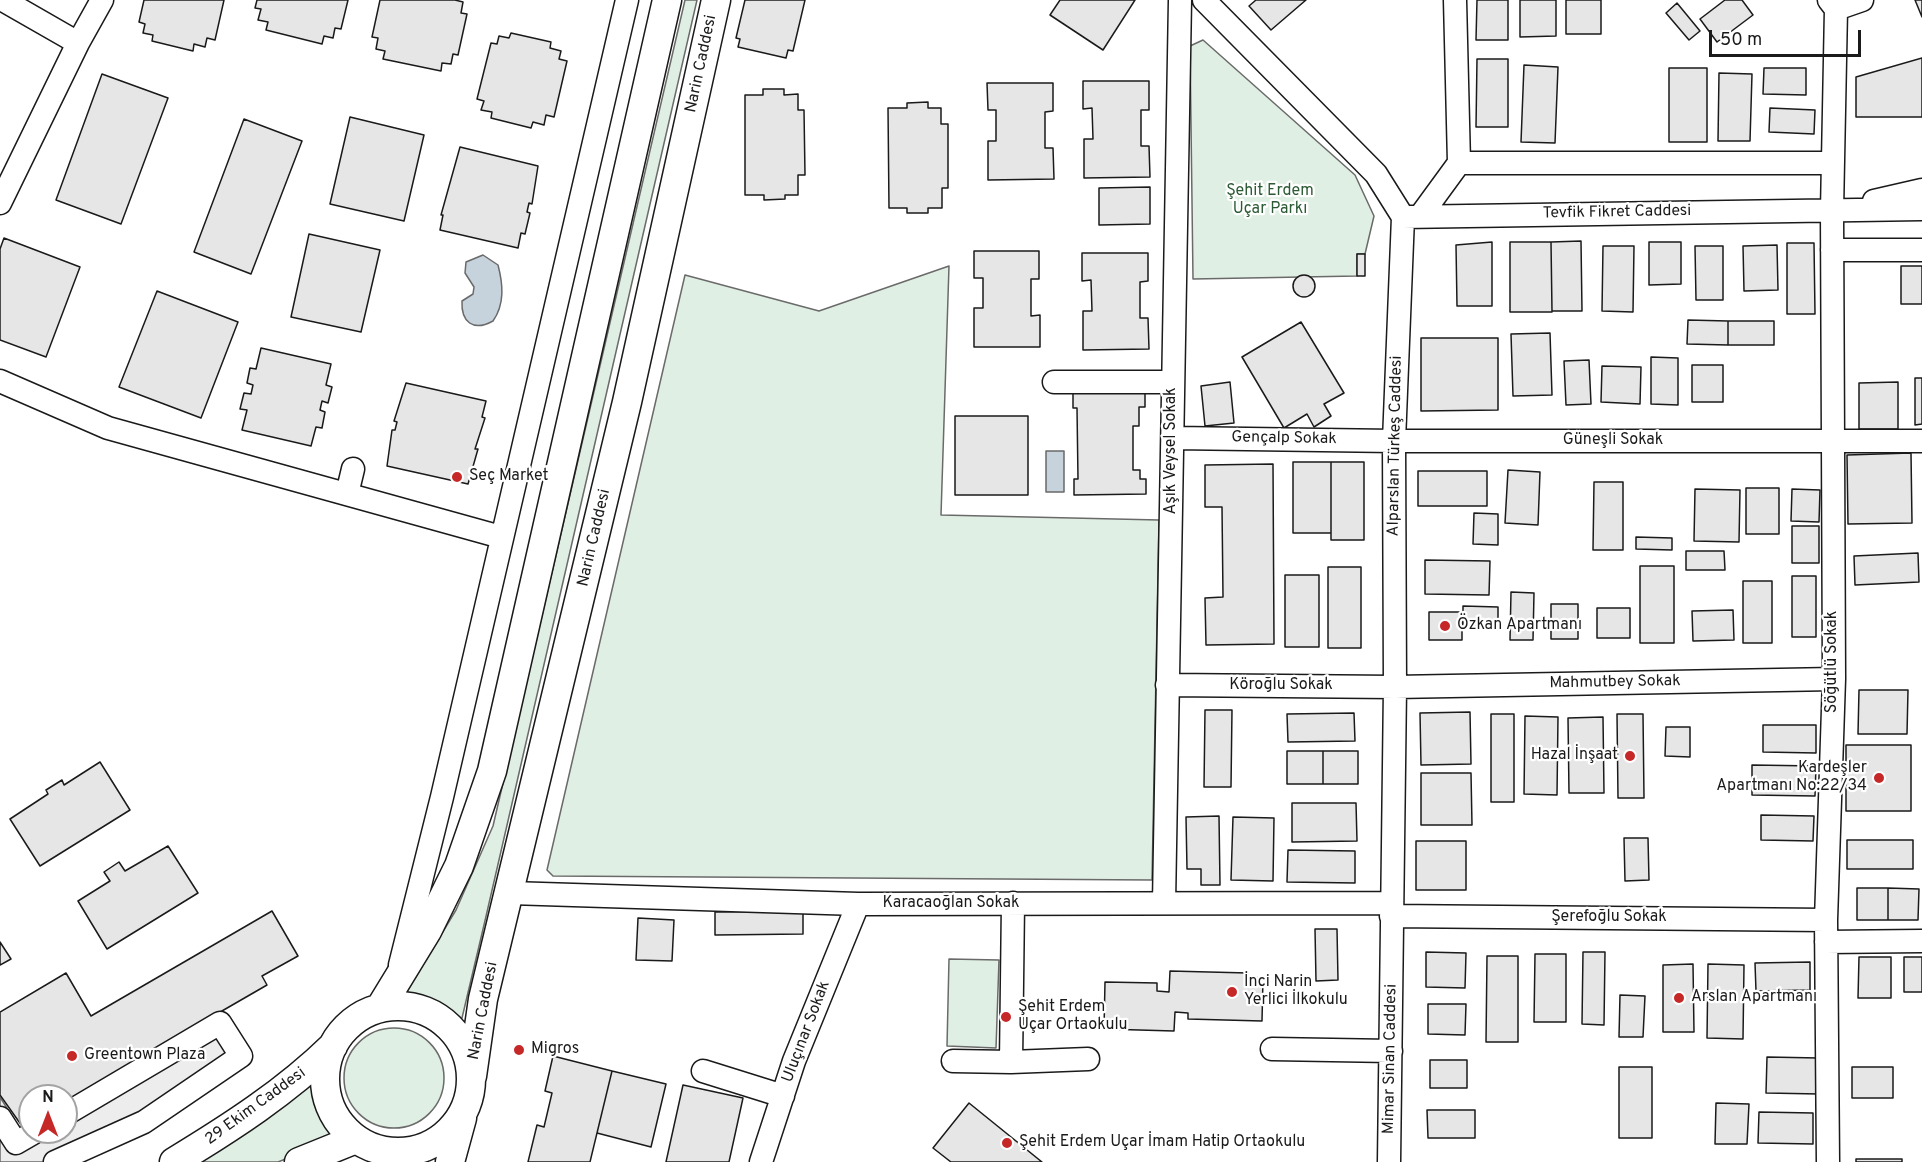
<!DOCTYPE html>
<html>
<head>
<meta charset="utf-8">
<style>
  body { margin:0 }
  #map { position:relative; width:1922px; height:1162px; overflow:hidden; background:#fff; font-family:Overpass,sans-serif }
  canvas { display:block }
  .north { position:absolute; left:18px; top:1084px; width:60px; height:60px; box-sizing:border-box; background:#fff; border:2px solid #a3a3a3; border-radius:50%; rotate:0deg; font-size:16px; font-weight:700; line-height:24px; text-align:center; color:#1a1a1a }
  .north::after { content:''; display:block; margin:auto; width:21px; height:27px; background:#c62828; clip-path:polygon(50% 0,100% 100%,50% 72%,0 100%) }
  .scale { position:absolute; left:1709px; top:30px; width:152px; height:27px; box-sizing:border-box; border:3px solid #1a1a1a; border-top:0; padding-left:8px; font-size:18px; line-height:21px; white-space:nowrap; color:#1a1a1a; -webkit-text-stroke:4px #fff; paint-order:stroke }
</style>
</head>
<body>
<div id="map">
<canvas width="1922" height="1162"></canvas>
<div class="north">N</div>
<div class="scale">50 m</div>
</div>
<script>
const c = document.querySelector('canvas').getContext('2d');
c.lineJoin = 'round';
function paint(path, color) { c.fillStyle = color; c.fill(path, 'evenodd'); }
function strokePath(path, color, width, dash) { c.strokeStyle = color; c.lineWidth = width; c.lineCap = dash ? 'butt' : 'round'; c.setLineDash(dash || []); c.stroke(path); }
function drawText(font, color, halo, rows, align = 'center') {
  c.font = font + ' Overpass,sans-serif'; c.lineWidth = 4.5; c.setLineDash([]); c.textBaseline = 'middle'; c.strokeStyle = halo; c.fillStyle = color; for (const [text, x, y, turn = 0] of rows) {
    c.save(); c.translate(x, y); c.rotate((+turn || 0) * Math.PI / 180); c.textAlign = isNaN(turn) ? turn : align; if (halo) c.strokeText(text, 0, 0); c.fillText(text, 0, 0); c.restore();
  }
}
const green = new Path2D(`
  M685 0H697L484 925 462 1018 456 1020 438 1007 406 993 456 910 493 826Z
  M1203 40 1355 175 1374 216 1365 254H1357V276L1193 279 1190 46Z
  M949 266 941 515 1159 520 1152 880 553 876 547 870 685 275 819 311Z
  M949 959 999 960 996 1048 947 1046Z
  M344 1078a50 50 0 1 1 100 0a50 50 0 1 1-100 0Z
  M319 1071 324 1107 344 1136 278 1162H186Z`);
paint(green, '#e0efe3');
strokePath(green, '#6a6a6a', 1.5);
const parking = new Path2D(`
  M220 1015 249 1060 74 1162H0V1097L20 1129 30 1132H66V1103Z`);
paint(parking, '#ededed');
strokePath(parking, '#6a6a6a', 1.5);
const water = new Path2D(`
  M483 255 498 265C503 284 505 304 493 321 473 332 461 322 462 301L473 294 474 287 465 273 466 262Z
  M1046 451H1064V492H1046Z`);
paint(water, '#c6d2dc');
strokePath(water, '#6a6a6a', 1.5);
const building = new Path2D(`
  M144 0H224L215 40 207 38 205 47 194 44 193 51 152 41 153 35 143 33 145 24 139 22Z
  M257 0H348L341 29 335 28 333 38 324 36 322 44 266 30 268 22 258 20 261 9 255 8Z
  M380 0H455L463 2 461 13 467 14 458 55 453 54 451 64 442 63 441 71 383 59 385 51 376 49 378 38 372 37Z
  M745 0H805L793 51 788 50 786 58 738 47 740 39 736 38Z
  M1060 0H1135L1103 50 1050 15Z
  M1256 0H1306L1271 30 1249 6Z
  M1477 0H1508V40H1476Z
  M1520 0H1556V36L1520 37Z
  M1566 0H1601V34H1566Z
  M1725 0H1742L1753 15 1717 42 1700 19Z
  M1915 0H1922V17Z
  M1677 3 1700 31 1689 40 1666 13Z
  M511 33 551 42 550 48 561 51 559 59 567 61 554 117 546 115 544 125 533 122 531 128 491 118 492 112 481 110 484 101 477 99 491 43 497 44 499 36 509 38Z
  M1922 58V117H1856V77Z
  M1477 59H1508V127H1476Z
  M1524 65 1558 67 1555 143 1521 142Z
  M1669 68H1707V142H1669Z
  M1764 68H1806V95L1763 94Z
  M1719 73 1752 74 1750 141H1718Z
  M102 74 168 98 121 224 56 200Z
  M1083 81H1149V110H1141V146H1149L1150 177 1084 178V139H1093L1092 108 1083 109Z
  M987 83H1053V111L1045 112V148H1053L1054 179 988 180V141H996V110H988Z
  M763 89H784V95L798 94V110H804L805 175H798V195H785V199L764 200V195H745V95H763Z
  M928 102V108H941V124H948V188H942V208H928V213H907V208H889L888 108H907V103Z
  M1770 108 1815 110 1814 134 1769 132Z
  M350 117 424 135 404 221 330 204Z
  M244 119 302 141 251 274 194 252Z
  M460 147 538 166 532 204 529 203 527 212 530 213 525 234 521 233 518 248 440 230 443 215H441Z
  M1150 187V224L1099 225V188Z
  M309 234 380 250 361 332 291 317Z
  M4 238 80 267 46 357 0 340V249Z
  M1581 241 1582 311H1552L1551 242Z
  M1492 242V306H1457L1456 245Z
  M1510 242H1551L1552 312H1510Z
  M1649 242H1681V284L1649 285Z
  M1787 243H1814L1815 314H1787Z
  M1777 245 1778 290 1744 291 1743 246Z
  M1603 246H1634L1633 312 1602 311Z
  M1695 246H1723V300H1696Z
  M974 251H1039V279H1031V316L1040 315V347H974V308H983V278H974Z
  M1082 253H1148V281L1140 282V318H1148L1149 349 1083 350V311H1092L1091 280 1082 281Z
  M1357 254H1365V276H1357Z
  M1901 266H1922V304H1901Z
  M1293 286a11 11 0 1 1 22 0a11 11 0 1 1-22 0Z
  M157 291 238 322 201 418 119 387Z
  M1688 320 1728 321V345L1687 344Z
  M1728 321H1774V345H1728Z
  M1301 322 1344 393 1324 404 1331 416 1314 427 1307 414 1284 428 1242 357Z
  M1550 333 1552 395 1513 396 1511 334Z
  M1421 338H1498V410L1421 411Z
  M261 348 331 364 326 385 332 387 328 403 322 401 320 410 325 412 322 428 316 427 311 446 242 430 247 410 240 409 244 393 251 394 253 385 247 383 250 368 256 369Z
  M1651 357 1678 358V405L1651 404Z
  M1589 360 1591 404 1566 405 1564 361Z
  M1692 365H1723V402H1692Z
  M1602 366 1641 367 1640 404 1601 402Z
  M1915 378H1922V424L1915 425Z
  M1230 382 1234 423 1205 426 1201 386Z
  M1898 382V429H1859V383Z
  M406 383 486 401 482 417 485 418 475 449H478L468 484 387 466 392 430H395L397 422 394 421Z
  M1145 392V407H1139V426H1133V470H1140V479H1146V494L1074 495V479H1078L1077 408H1073V393Z
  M955 416H1028V495H955Z
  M1911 453 1912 523 1848 524 1847 455Z
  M1293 462H1331V533H1293Z
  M1331 462H1364V540H1331Z
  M1273 464 1274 644 1206 645 1205 598 1223 597 1222 507H1205V465Z
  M1508 470 1540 472 1538 525 1505 523Z
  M1418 471H1487V506H1418Z
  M1594 482H1623V550H1593Z
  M1746 488H1779V534H1746Z
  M1695 489 1740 490 1739 542 1694 541Z
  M1792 489 1820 490 1819 522 1791 521Z
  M1474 513 1498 514V545L1473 544Z
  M1792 526H1819V563H1792Z
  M1636 537 1672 538V550L1636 549Z
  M1686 551H1724L1725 570H1686Z
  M1918 553 1919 582 1855 585 1854 556Z
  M1425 560 1490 561 1489 595 1425 594Z
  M1640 566H1674V643H1640Z
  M1328 567H1361V648H1328Z
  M1285 575H1319V647H1285Z
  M1792 576H1816V637H1792Z
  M1743 581H1772V643H1743Z
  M1511 592 1534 593 1533 640H1510Z
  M1551 604H1578V639H1551Z
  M1463 606 1498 607V626H1463Z
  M1597 608H1630V638H1597Z
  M1733 610 1734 640 1693 641 1692 611Z
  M1429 612H1462V640H1429Z
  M1859 690H1908L1907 734H1858Z
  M1205 710H1232L1231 787H1204Z
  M1470 712 1471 764 1421 765 1420 713Z
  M1354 713 1355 741 1288 742 1287 714Z
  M1491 714H1514V802H1491Z
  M1617 714H1643L1644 798H1618Z
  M1525 716 1558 717 1557 795 1524 794Z
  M1603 717 1604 793H1569L1568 718Z
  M1763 725H1816V753L1763 752Z
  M1666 727H1690V757L1665 756Z
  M1846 745H1911V811H1846Z
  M1287 751H1323V784H1287Z
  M1323 751H1358V784H1323Z
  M100 762 130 810 40 866 10 819 48 794 46 790 62 780 64 785Z
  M1752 765 1816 766 1815 796 1752 795Z
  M1421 773H1471L1472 825H1421Z
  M1292 803H1356L1357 841 1292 842Z
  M1761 815 1814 816 1813 841 1761 840Z
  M1219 816 1220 885H1201V869H1187L1186 817Z
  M1233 817 1274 818 1273 881 1231 880Z
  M1624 838H1648L1649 880 1625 881Z
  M1847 840H1913V869H1847Z
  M1416 841H1466V890H1416Z
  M168 846 198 893 107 949 78 901 110 881 104 872 119 862 125 871Z
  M1288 850 1355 851V883L1287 882Z
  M1857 888H1888V920H1857Z
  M1888 888 1919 889 1918 920H1888Z
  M272 911 298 956 262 976 267 985 66 1101V1096H30V1122L22 1126 0 1095V1012L66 973 91 1016Z
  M803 911V934L715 935V912Z
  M638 918 674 920 672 961 636 960Z
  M1315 929H1337L1338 980 1316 981Z
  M0 942 11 959 0 965Z
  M1426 952 1466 953 1465 988 1426 987Z
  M1583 952H1605L1604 1025 1582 1024Z
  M1535 954H1566V1022H1534Z
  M1487 956H1518V1042H1486Z
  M1859 957H1891V998H1858Z
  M1904 957H1922V992H1904Z
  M1810 962V990L1756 991 1755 963Z
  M1693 964 1694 1032H1663V965Z
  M1708 964 1744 965 1743 1039 1707 1038Z
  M1170 971 1248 973V977L1263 978 1262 1021 1188 1019V1013L1175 1012 1174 1031 1104 1029 1105 982 1157 983V991L1169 992Z
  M1620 995 1645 996 1643 1037H1619Z
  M1428 1004H1466L1465 1035 1428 1034Z
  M553 1056 612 1071 590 1162H528L537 1125 544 1127 552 1093 545 1091Z
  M1767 1057 1819 1058V1094L1766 1093Z
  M1430 1060H1467V1088H1430Z
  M1619 1067H1652V1138H1619Z
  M1852 1067H1893V1098H1852Z
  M612 1071 666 1084 651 1147 597 1133Z
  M683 1085 743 1098 729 1162H666Z
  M969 1103 1042 1162H951L933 1148Z
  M1716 1103 1749 1104 1747 1144H1715Z
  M1427 1110H1475V1138H1428Z
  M1759 1112 1813 1113V1144L1758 1143Z
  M1856 1159H1902V1162H1856Z`);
paint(building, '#e6e6e6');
strokePath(building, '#1a1a1a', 1.5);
const minor = new Path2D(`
  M3 0 78 43 102 0
  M1204 0 1376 174 1403 217 1394 441 1395 687 1389 1162
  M1836 9 1862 0
  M1459 163H1833
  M1874 201 1922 190
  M0 203 78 43
  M1421 215 1459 163 1455 0
  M1403 217 1922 209
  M1832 250H1922
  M0 381 108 428 501 537
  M1054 382H1173
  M1174 438 1394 441H1922
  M347 494 353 469
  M1167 685 1395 687 1834 679
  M510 893 858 904 1392 903
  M1164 903 1180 0
  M1391 916 1826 920
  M1826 942 1922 941
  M400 965 442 797 627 0
  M1272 1049 1391 1051
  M953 1061 1011 1062 1088 1059
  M1011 1062 1013 903
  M703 1071 783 1096
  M0 1118 16 1143 35 1132
  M55 1162 144 1122 241 1056 220 1023 66 1114
  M761 1162 794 1061 858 904
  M1828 1162 1826 920 1834 679 1832 211 1836 9 1829 0`);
const major = new Path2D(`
  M325 1079a73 73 0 1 1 146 0a73 73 0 1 1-146 0Z
  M380 1008 427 931 459 866 492 771 667 0
  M472 1076 483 999 627 402 716 0
  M174 1162C230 1128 286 1092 333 1046
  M299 1162 356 1139
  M450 1162 462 1118`);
strokePath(minor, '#1a1a1a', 25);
strokePath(major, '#1a1a1a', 31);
strokePath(minor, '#fff', 22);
strokePath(major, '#fff', 28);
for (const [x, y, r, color] of [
  [457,477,6,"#c62828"],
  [1445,626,6,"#c62828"],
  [1630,756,6,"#c62828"],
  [1879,778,6,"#c62828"],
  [1232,992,6,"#c62828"],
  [1679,998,6,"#c62828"],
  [1006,1017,6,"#c62828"],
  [519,1050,6,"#c62828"],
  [72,1056,6,"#c62828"],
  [1007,1143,6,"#c62828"]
]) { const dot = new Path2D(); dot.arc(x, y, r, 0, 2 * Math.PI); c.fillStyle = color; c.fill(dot); strokePath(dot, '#fff', 2); }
drawText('16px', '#1a1a1a', '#fff', [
  ["Narin Caddesi",702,64,-78],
  ["Tevfik Fikret Caddesi",1617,213,-1],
  ["Gençalp Sokak",1284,439,1],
  ["Güneşli Sokak",1613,441],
  ["Alparslan Türkeş Caddesi",1396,446,-89],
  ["Aşık Veysel Sokak",1172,451,-90],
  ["Narin Caddesi",595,538,-77],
  ["Söğütlü Sokak",1833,662,-90],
  ["Mahmutbey Sokak",1615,683,-1],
  ["Köroğlu Sokak",1281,686],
  ["Karacaoğlan Sokak",951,904],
  ["Şerefoğlu Sokak",1609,918],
  ["Narin Caddesi",484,1011,-79],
  ["Uluçınar Sokak",807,1032,-69],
  ["Mimar Sinan Caddesi",1391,1059,-89],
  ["29 Ekim Caddesi",256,1107,-36]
]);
drawText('16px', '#2b5a34', '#fff', [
  ["Şehit Erdem",1270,192],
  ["Uçar Parkı",1270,210]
]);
drawText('16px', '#1a1a1a', '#fff', [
  ["Seç Market",469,477],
  ["Özkan Apartmanı",1457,626],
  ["Hazal İnşaat",1618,756,"right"],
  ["Kardeşler",1867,769,"right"],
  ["Apartmanı No:22/34",1867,787,"right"],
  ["İnci Narin",1244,983],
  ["Yerlici İlkokulu",1244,1001],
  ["Arslan Apartmanı",1691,998],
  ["Şehit Erdem",1018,1008],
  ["Uçar Ortaokulu",1018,1026],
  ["Migros",531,1050],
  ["Greentown Plaza",84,1056],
  ["Şehit Erdem Uçar İmam Hatip Ortaokulu",1019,1143]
], 'left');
</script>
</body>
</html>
